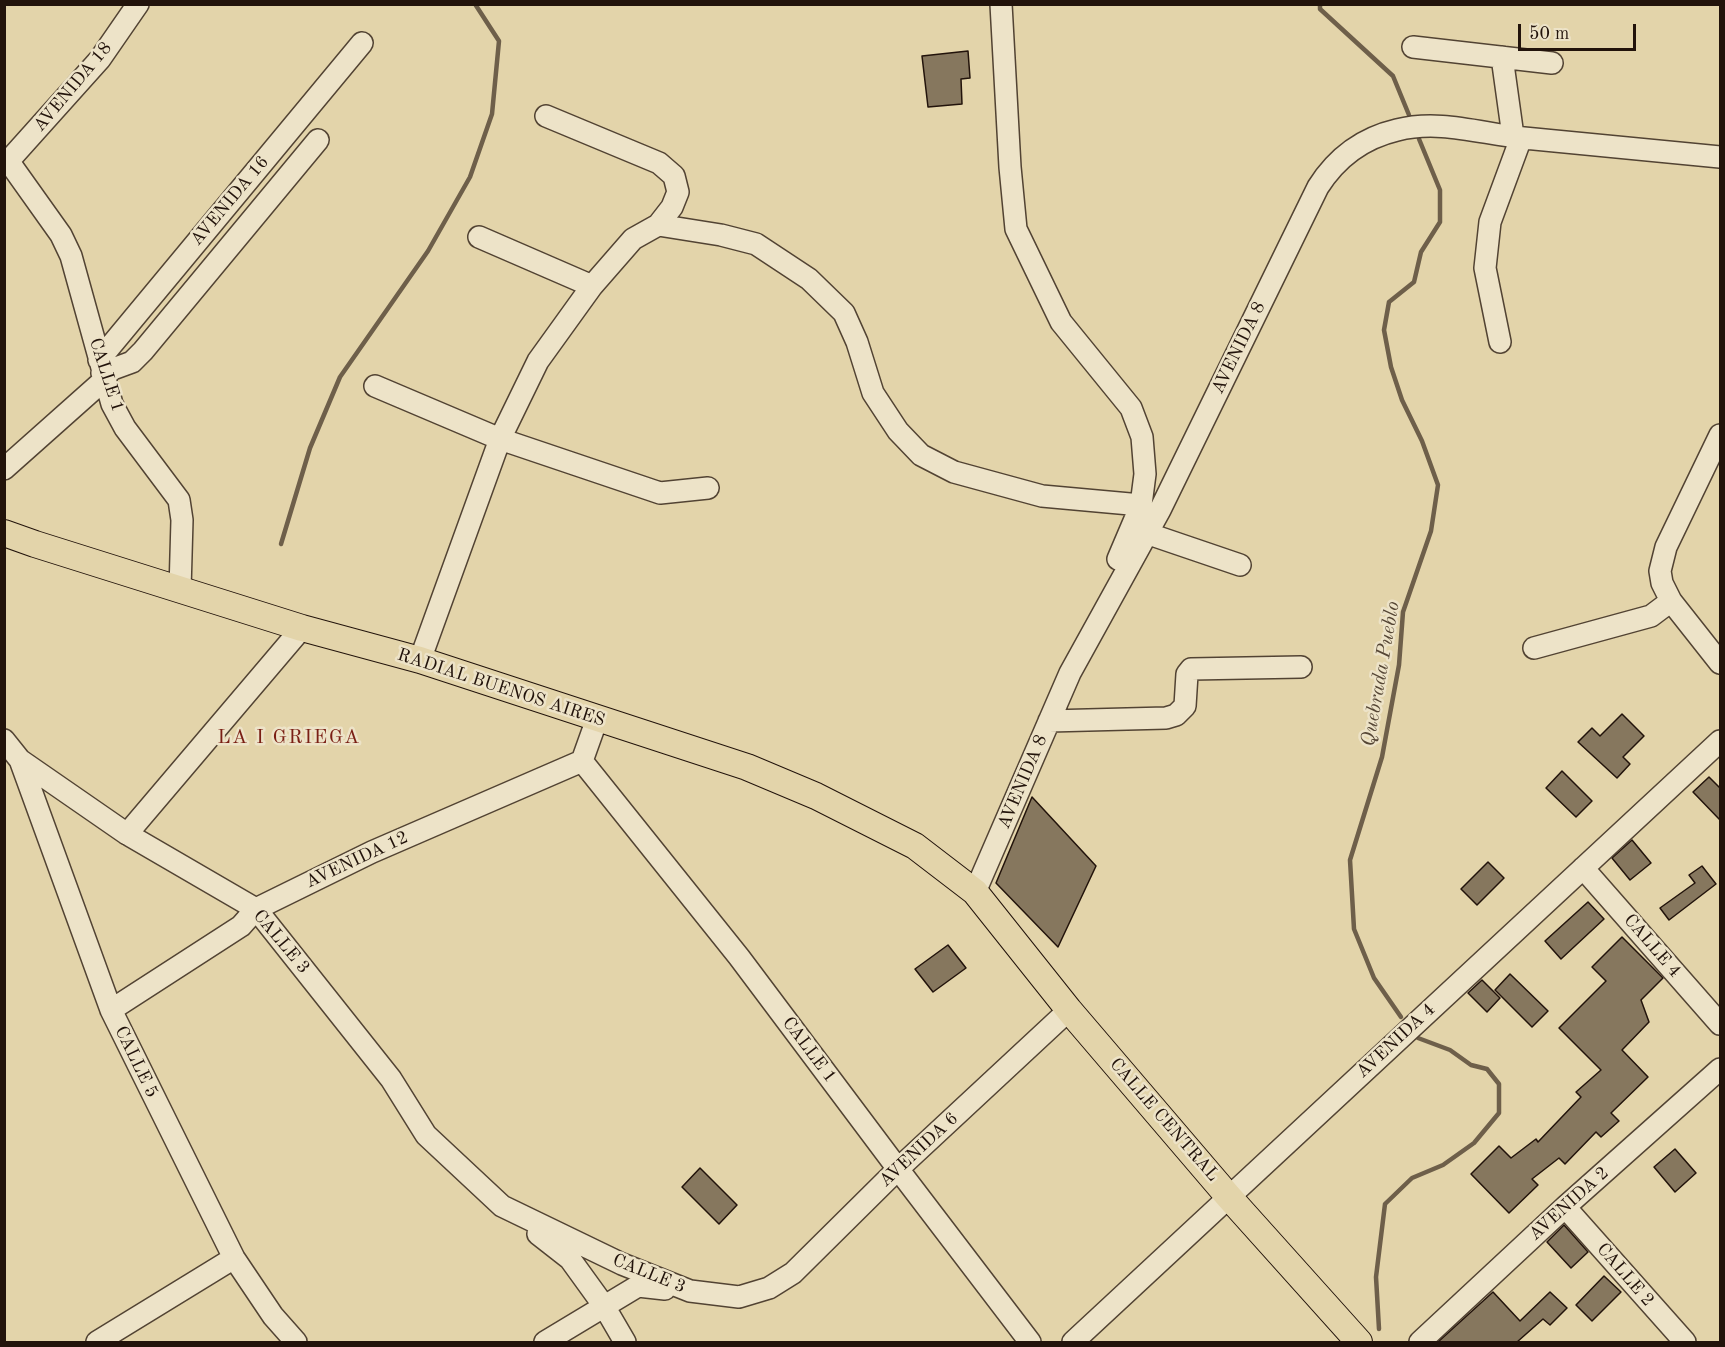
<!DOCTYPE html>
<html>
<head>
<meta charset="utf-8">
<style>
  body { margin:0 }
  #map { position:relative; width:1725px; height:1347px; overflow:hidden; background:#e3d4aa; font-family:"Old Standard TT",serif }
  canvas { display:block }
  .frame { position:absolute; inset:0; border:6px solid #22130b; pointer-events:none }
  .scale { position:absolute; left:1518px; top:24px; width:118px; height:27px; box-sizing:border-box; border:3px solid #22130b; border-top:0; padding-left:8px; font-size:18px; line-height:21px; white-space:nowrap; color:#22130b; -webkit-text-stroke:4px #ede3c8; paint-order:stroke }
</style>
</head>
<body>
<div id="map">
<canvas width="1725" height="1347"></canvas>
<div class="frame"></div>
<div class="scale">50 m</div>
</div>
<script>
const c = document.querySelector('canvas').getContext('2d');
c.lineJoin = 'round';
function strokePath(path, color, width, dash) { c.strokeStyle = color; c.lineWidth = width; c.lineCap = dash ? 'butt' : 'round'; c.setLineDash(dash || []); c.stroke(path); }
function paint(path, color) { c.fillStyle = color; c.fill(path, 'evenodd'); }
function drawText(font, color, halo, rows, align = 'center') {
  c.font = font + ' "Old Standard TT",serif'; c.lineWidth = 5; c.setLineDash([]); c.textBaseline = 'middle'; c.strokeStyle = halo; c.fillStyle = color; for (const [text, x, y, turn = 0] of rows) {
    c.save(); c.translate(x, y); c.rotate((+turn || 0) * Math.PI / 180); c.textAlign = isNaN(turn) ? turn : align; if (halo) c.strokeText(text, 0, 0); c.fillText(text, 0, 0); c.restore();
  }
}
strokePath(new Path2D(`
  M1320 4V9L1393 76 1409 115
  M281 544 310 448 340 377 428 251 470 177 492 114 499 41 475 4
  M1401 1017 1374 978 1354 929 1350 860 1382 757 1399 665 1403 612 1431 531 1438 485 1422 441 1402 400 1391 367 1384 330 1389 302 1414 282 1421 252 1440 222V190L1419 139
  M1379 1329 1376 1277 1385 1204 1412 1178 1443 1165 1474 1143 1499 1113V1084L1487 1069 1471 1065 1450 1050 1418 1038`), '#6e5f4a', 4.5);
const building = new Path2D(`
  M968 51 970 78 961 79 962 104 928 107 922 56Z
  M1622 714 1644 736 1623 757 1630 764 1617 778 1578 742 1592 728 1600 736Z
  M1562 771 1592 801 1576 817 1546 788Z
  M1709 777 1720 788V820L1693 792Z
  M1032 797 1096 866 1058 947 996 883Z
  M1632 840 1651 863 1630 880 1612 858Z
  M1488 862 1504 878 1477 905 1461 889Z
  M1702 866 1716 884 1669 920 1660 908 1695 883 1689 875Z
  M1588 902 1604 919 1561 959 1545 941Z
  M1622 937 1663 978 1641 1000 1649 1022 1622 1050 1648 1077 1611 1113 1619 1121 1601 1137 1596 1132 1565 1164 1559 1158 1532 1179 1538 1185 1509 1213 1471 1174 1499 1146 1511 1158 1536 1139 1538 1142 1581 1097 1576 1092 1601 1070 1559 1028 1606 981 1592 967Z
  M948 945 966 968 933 992 915 969Z
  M1510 974 1548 1011 1532 1027 1495 990Z
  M1482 980 1500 998 1487 1012 1468 993Z
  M1675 1149 1696 1173 1675 1192 1654 1167Z
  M700 1168 737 1205 719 1224 682 1187Z
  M1564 1225 1588 1252 1571 1268 1547 1242Z
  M1604 1276 1621 1292 1592 1321 1576 1305Z
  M1493 1292 1520 1321 1550 1292 1567 1308 1550 1325 1543 1319 1517 1342H1438Z`);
paint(building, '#86775e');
strokePath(building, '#22130b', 1.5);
const minor = new Path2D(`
  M1001 4 1010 167 1016 229 1061 322 1131 408 1142 437 1145 474 1141 505 1118 559
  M1413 47 1552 63
  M1502 57 1513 136
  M9 162 61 235 71 256 112 404 125 428 179 500 182 520 180 590
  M4 166 100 59 138 4
  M658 225 721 235 756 244 809 279 844 313 857 342 873 393 898 431 921 455 954 472 1042 496 1141 505
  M479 237 592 286
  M1500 342 1485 268 1490 222 1521 138
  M99 360 362 43
  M102 373 132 362 143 351 318 140
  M375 386 500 439 660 493 708 488
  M1720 435 1666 547 1660 571 1662 583 1671 601 1720 663
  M4 469 104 380
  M1146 533 1240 565
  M1534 648 1651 616 1671 601
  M420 660 500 439 538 361 592 286 633 239 658 225 672 207 678 192 674 176 659 163 546 116
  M1049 721 1166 718 1176 715 1185 706 1187 674 1191 669 1301 667
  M4 740 20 760 127 834 256 909 391 1079 426 1135 502 1206 622 1264 690 1291 739 1297 769 1288 793 1273 898 1169 1069 1010
  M20 760 111 1010 234 1258 273 1316 296 1342
  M582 761 739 957 898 1169 1030 1342
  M127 834 302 628
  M1583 868 1720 1024
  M975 892 1070 673 1160 510 1318 187C1337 157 1363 138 1397 130 1440 119 1482 134 1524 138 1590 145 1655 151 1720 157
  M111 1010 241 926 256 909 372 852 582 761 597 719
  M1565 1207 1685 1342
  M538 1234 570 1259 604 1306 625 1342
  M97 1342 234 1258
  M545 1342 638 1286 665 1289
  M1073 1342 1720 741
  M1420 1342 1565 1207 1720 1069`);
const major = new Path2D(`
  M4 533 35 544 302 628 420 660 747 767 816 796 915 846 975 892 1069 1010 1228 1196 1359 1342`);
strokePath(minor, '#524333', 24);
strokePath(major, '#22130b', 28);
strokePath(minor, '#ede3c8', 21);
strokePath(major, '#e3d4aa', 26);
drawText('18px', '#22130b', '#ede3c8', [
  ["AVENIDA 18",73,87,-50],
  ["AVENIDA 16",230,201,-50],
  ["AVENIDA 8",1239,348,-64],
  ["CALLE 1",106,375,72],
  ["RADIAL BUENOS AIRES",501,688,18],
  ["AVENIDA 8",1023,782,-67],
  ["AVENIDA 12",357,860,-25],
  ["CALLE 3",281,942,50],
  ["CALLE 4",1652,946,49],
  ["AVENIDA 4",1396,1041,-43],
  ["CALLE 1",809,1050,53],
  ["CALLE 5",136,1062,64],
  ["CALLE CENTRAL",1164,1120,49],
  ["AVENIDA 6",919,1150,-43],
  ["AVENIDA 2",1569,1204,-42],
  ["CALLE 3",649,1274,22],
  ["CALLE 2",1625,1275,49]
]);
drawText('italic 20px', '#554635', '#ede3c8', [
  ["Quebrada Pueblo",1381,674,-80]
]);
c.letterSpacing = '1.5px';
drawText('20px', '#7a1f14', '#ede3c8', [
  ["LA I GRIEGA",289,738]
]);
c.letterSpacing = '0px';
</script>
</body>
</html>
